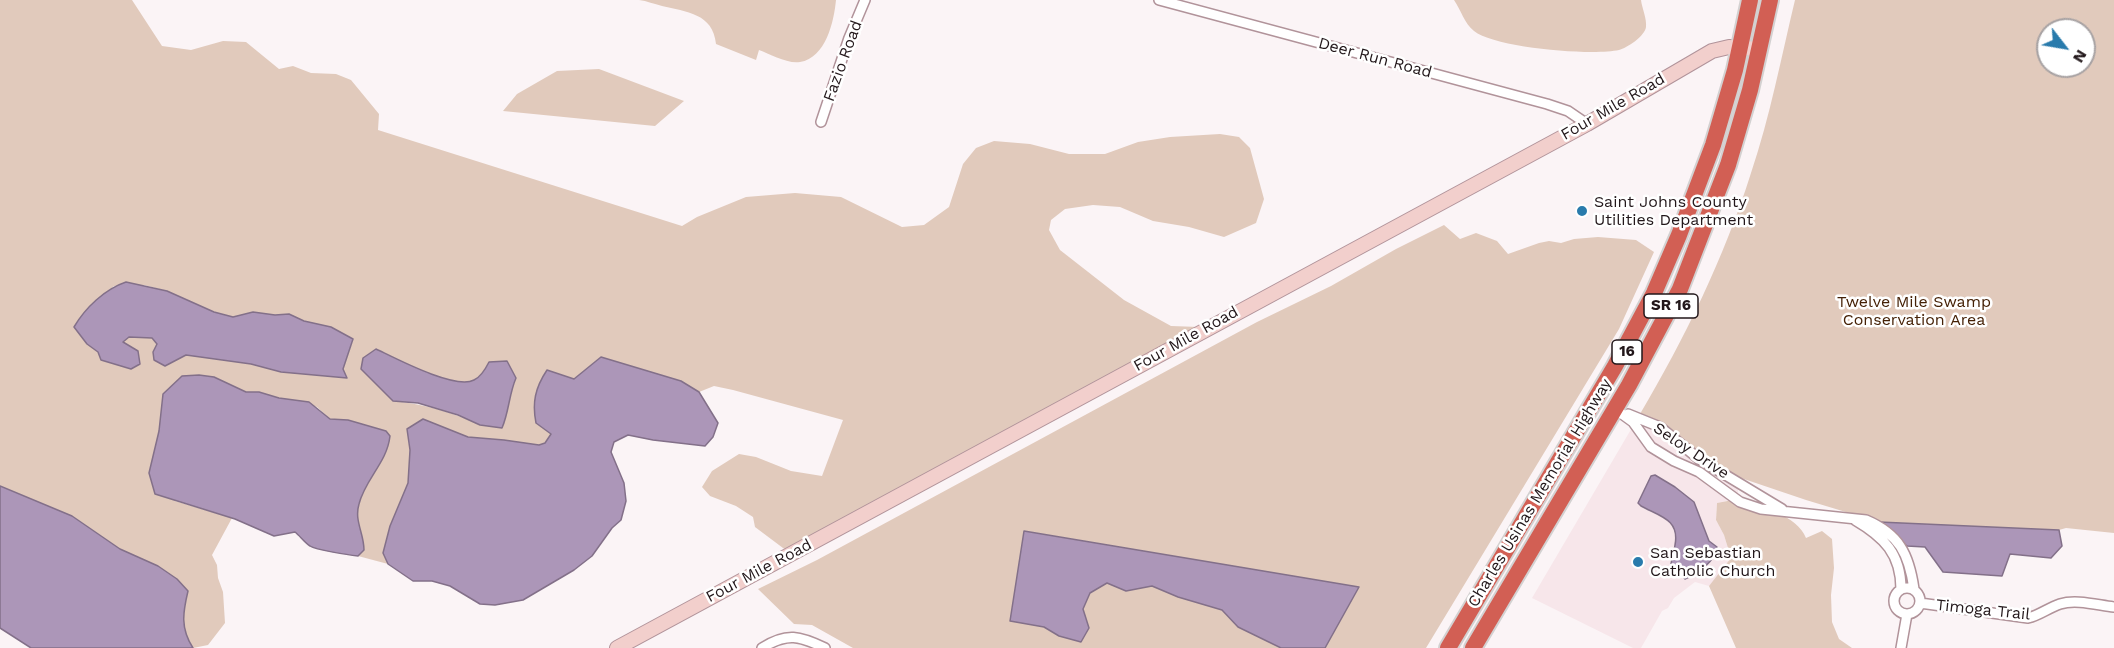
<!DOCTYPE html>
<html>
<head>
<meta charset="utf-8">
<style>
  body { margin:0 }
  #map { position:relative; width:2114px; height:648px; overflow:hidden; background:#fbf4f6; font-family:"Work Sans",sans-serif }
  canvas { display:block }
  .north { position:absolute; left:2036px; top:18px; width:60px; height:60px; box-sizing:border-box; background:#fff; border:2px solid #a7a2a3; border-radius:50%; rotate:121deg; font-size:16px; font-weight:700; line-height:24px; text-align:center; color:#22171a }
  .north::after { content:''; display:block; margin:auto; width:21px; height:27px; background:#297bac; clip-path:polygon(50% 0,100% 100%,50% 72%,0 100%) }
</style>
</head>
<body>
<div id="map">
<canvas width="2114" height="648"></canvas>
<div class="north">N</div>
</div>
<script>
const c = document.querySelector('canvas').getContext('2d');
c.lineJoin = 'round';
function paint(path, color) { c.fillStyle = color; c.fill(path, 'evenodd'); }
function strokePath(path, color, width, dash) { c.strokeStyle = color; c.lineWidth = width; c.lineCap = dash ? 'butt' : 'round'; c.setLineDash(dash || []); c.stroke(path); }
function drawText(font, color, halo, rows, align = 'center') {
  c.font = font + ' "Work Sans",sans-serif'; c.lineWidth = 5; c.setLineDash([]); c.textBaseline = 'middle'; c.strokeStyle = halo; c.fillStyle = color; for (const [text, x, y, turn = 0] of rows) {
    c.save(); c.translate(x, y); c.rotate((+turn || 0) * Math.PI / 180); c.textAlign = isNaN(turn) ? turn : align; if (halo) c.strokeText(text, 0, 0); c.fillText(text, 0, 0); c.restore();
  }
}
paint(new Path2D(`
  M1640 414 1676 434 1701 455 1738 477V499L1717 503 1716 520 1724 535 1731 558 1718 578 1709 586 1695 582 1674 598 1668 608 1662 611 1641 648H1633L1532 598ZM1655 475 1675 487 1694 502 1709 541 1715 545 1716 555 1689 577 1680 576 1677 569 1673 567 1672 555 1676 544 1675 535 1671 521 1641 507Z`), '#f7e6ea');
paint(new Path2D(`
  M0 0H132L162 46 191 50 223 41 246 42 279 69 293 66 311 73 336 74 351 80 379 114 378 130 682 226 697 217 746 197 795 193 841 197 902 227 924 225 949 207 963 164 976 148 994 141 1030 144 1069 154H1105L1138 142 1170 137 1220 134 1239 137 1250 148 1264 199 1256 223 1224 237 1189 227 1153 221 1120 207 1093 205 1065 209 1051 220 1049 230 1060 250 1124 300 1171 326 1199 327 787 551 755 527 753 517 736 506 710 496 702 487 712 471 739 454 756 457 791 471 822 476 843 420 733 390 714 386 699 392 681 381 601 357 574 379 536 423 551 434 546 443 539 445 504 440 468 437 423 419 407 429 410 450 408 483 390 526 383 553 388 564 358 556 364 549C363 540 357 526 357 518 357 485 387 467 390 436L348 420 330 419 317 407 304 402 279 398 259 392H246L214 377 199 375 163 394 159 431 175 501 232 518 212 555 217 565 218 578 223 592 225 623 208 645 193 648C180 628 183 612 187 591L158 566 120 549 72 516 0 486ZM144 285 167 291 214 312 233 317 253 312 275 315 289 314 304 321 331 327 353 340 343 369 346 378 281 372 251 364 186 355 165 366 157 344 152 338 129 336 101 360 86 310 114 286ZM376 349C395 358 455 391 474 380 481 377 486 368 490 362L516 378 512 388 480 425C452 412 424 404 393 401Z
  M639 0H836C834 21 826 58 800 62 787 64 770 54 759 50L756 60 716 44C713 13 686 12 662 6 654 4 647 1 639 0Z
  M1454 0H1641C1642 8 1647 19 1646 27 1645 36 1627 48 1619 50 1592 56 1495 48 1474 31 1464 23 1461 10 1454 0Z
  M1795 0H2114V533L2066 528 2059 530 1879 522 1806 500 1738 477 1701 455 1676 434 1640 414C1685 338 1724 258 1751 173 1770 117 1781 58 1795 0ZM2048 30H2084V66H2048Z
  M599 69 684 101 655 126 503 111 517 94 557 71Z
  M1444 225 1460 239 1476 233 1497 241 1508 254 1539 243 1549 241 1561 243 1574 239 1598 237 1636 240 1654 252 1619 329 1426 648H1325L1358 587 1025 531 1010 621 1045 627 1059 636 1089 628 1083 609 1090 593 1107 583 1126 591 1152 586 1178 597 1222 610 1238 627 1281 648H853L812 625 794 624 758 589 817 560 1257 322 1331 286 1396 249Z
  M1738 499C1761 506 1797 515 1806 538L1822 531 1832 539 1834 568 1831 595 1832 622 1839 639 1852 648H1736L1709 586 1731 558 1724 535 1716 520 1717 503Z`), '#e1cabc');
const water = new Path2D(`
  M126 282 167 291 214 312 233 317 253 312 275 315 289 314 304 321 331 327 353 339 343 369 347 378 281 372 251 364 186 355 165 366 154 360 153 352 157 344 152 338 129 337 123 342 138 351 140 364 131 369 101 360 98 352 87 344 74 327C85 308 105 289 126 282Z
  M376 349C395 358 455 390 474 380 481 377 486 368 489 362L507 361 516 378C509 394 509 412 502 428L480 425 458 415 418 403 393 401 361 369 363 358Z
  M601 357 681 381 699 392 718 423 713 437 705 446 653 440 628 435 614 442 611 452 624 483 626 501 621 520 612 528 592 556 574 570 523 600 495 605 480 604 450 586 432 581H413L388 564 383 553 390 526 408 483 410 450 407 429 423 419 468 437 504 440 539 445 545 443 551 434 536 423C532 403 535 388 547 370L574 379Z
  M199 375 214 377 246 392H259L279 398 309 402 330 419 348 420 386 431 390 436C387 463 365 479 359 504 354 521 364 533 364 550L358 556C349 555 316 550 310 546 305 543 300 536 295 532L274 536 235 519 155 494 149 473 159 431 163 394 182 376Z
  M1655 475 1675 487 1694 502 1709 541 1717 547C1716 561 1697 574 1685 579L1671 564C1672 557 1674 552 1675 545 1680 519 1659 516 1641 506L1638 503 1651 476Z
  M0 486 72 516 120 549 158 566 177 579 188 591C183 612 180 628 193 648H31L0 628Z
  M1879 522 2059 530 2062 546 2051 558 2010 554 2002 576 1943 572 1925 547 1907 546Z
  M1024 531 1359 587 1325 648H1281L1238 627 1222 610 1178 597 1152 586 1126 591 1107 583 1090 593 1083 609 1089 628 1081 642 1059 636 1044 627 1010 621Z`);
paint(water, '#ac96b8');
strokePath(water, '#837089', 1.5);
const street = new Path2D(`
  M1159 0 1547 104 1568 111 1587 124
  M821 122 849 38 865 0
  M1615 409 1633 422 1651 447 1674 461 1699 472 1740 502 1761 509 1866 520C1899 534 1909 554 1914 589
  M1628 414 1660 427 1699 459 1782 509
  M1855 520C1884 537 1901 554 1901 589
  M1894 601a13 13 0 1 1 26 0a13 13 0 1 1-26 0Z
  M1920 603 2028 618C2040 615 2048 608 2060 604 2076 599 2097 605 2114 607
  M762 648C787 632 800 636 825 648
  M1901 648 1907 614`);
const secondary = new Path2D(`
  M617 648 1587 124 1712 51 1729 47 1759 49`);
const highway = new Path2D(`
  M1448 648 1615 366 1654 293 1679 235 1713 145 1735 70 1750 0
  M1473 648 1629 385 1680 289 1728 165 1750 90 1770 0`);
strokePath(street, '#b1939a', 12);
strokePath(secondary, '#b1939a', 16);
strokePath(highway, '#d3d1d1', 20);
strokePath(street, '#fff', 9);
strokePath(secondary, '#f2cfcc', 14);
strokePath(highway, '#d25f54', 16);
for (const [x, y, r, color] of [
  [1582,211,6,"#297bac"],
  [1638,562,6,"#297bac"]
]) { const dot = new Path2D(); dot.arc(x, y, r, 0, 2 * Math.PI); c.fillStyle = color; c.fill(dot); strokePath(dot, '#fff', 2); }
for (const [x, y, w] of [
  [1671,306,54],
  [1627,352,30]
]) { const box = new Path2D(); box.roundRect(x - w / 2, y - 12, w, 24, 4.5); c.fillStyle = '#fff'; c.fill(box); strokePath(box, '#22171a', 1.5); }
drawText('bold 15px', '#22171a', null, [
  ["SR 16",1671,306],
  ["16",1627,352]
]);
drawText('16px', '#22171a', '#fff', [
  ["Deer Run Road",1375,58,15],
  ["Fazio Road",843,61,-70],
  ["Four Mile Road",1613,107,-30],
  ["Four Mile Road",1186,339,-29],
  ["Seloy Drive",1691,451,34],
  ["Charles Usinas Memorial Highway",1540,493,-59],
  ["Four Mile Road",759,571,-28],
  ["Timoga Trail",1983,610,6]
]);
drawText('16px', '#22171a', '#fff', [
  ["Saint Johns County",1594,202],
  ["Utilities Department",1594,220],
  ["San Sebastian",1650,553],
  ["Catholic Church",1650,571]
], 'left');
drawText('16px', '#452106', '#fff', [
  ["Twelve Mile Swamp",1914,302],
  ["Conservation Area",1914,320]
]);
</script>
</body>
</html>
